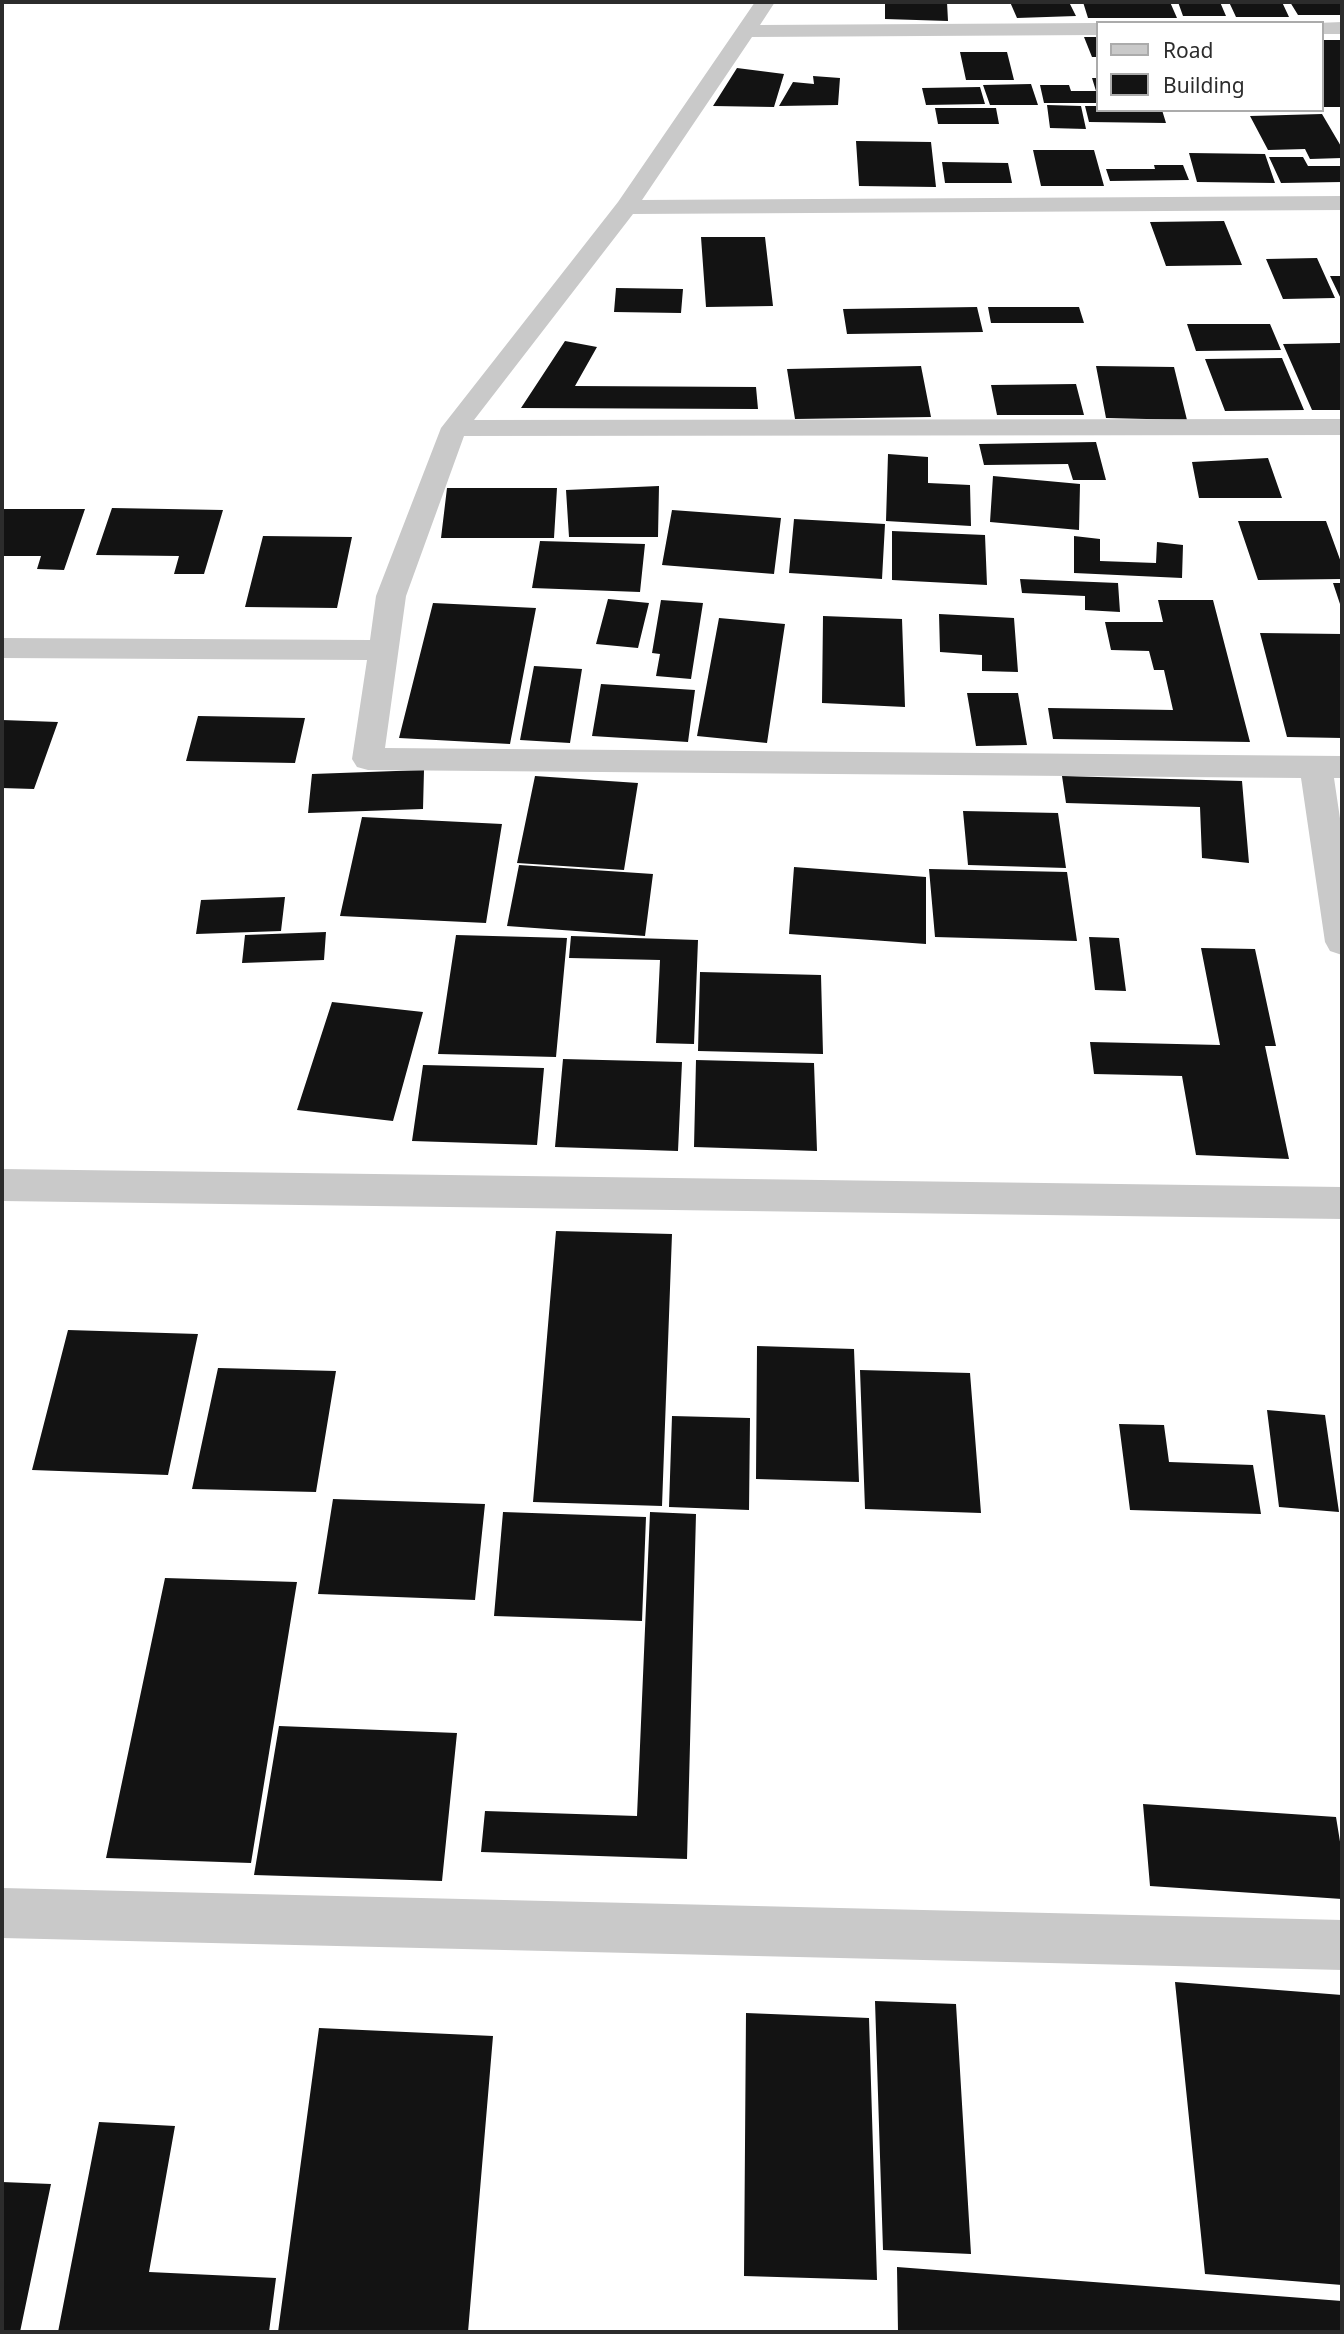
<!DOCTYPE html>
<html>
<head>
<meta charset="utf-8">
<style>
  body { margin:0 }
  #map { position:relative; width:1344px; height:2334px; overflow:hidden; background:#fff; font-family:"Noto Sans",sans-serif }
  canvas { display:block }
  .frame { position:absolute; inset:0; border:4px solid #2c2c2c; pointer-events:none }
  .legend { position:absolute; left:1096px; top:21px; width:228px; height:91px; box-sizing:border-box; background:#fff; border:2px solid #ababab; margin:0; padding:9px 12px; list-style:none; font-size:21px; color:#2c2c2c }
  .legend li { display:flex; align-items:center; gap:14px; height:35px }
  .legend b { width:35px; border:2px solid #ababab }
</style>
</head>
<body>
<div id="map">
<canvas width="1344" height="2334"></canvas>
<div class="frame"></div>
<ul class="legend">
<li><b style="height:9px;background:#c9c9c9"></b>Road</li>
<li><b style="height:19px;background:#131313"></b>Building</li>
</ul>
</div>
<script>
const c = document.querySelector('canvas').getContext('2d');
c.lineJoin = 'round';
function paint(path, color) { c.fillStyle = color; c.fill(path, 'evenodd'); }
paint(new Path2D(`
  M885 2H947L948 21 885 19Z
  M1010 2H1069L1076 16 1017 18Z
  M1083 2H1170L1177 18H1088Z
  M1178 2H1220L1226 16H1183Z
  M1229 2H1282L1289 17H1236Z
  M1290 2H1342V15H1298Z
  M1084 37H1097V57H1092Z
  M1321 40H1342V107H1321Z
  M960 52H1007L1014 80H966Z
  M737 68 784 74 774 107 713 106Z
  M813 76 840 78 838 105 779 106 793 82 814 84Z
  M1092 78H1097V103H1044L1040 85H1069L1071 91H1096Z
  M1031 84 1038 105H990L983 85Z
  M980 87 985 104 926 105 922 88Z
  M1047 105 1081 106 1086 129 1050 128Z
  M1085 106H1097V110H1162L1166 123 1089 122Z
  M935 108H996L999 124H938Z
  M1322 114 1342 148V158L1310 159 1305 149 1268 150 1250 116Z
  M856 141 931 142 936 187 859 186Z
  M1033 150H1094L1104 186H1041Z
  M1189 153 1265 154 1275 183 1197 182Z
  M1269 157H1303L1308 166H1342V182L1281 183Z
  M942 162 1008 163 1012 183H945Z
  M1154 165H1183L1189 180 1110 181 1106 169H1155Z
  M1224 221 1242 265 1166 266 1150 222Z
  M701 237H765L773 306 706 307Z
  M1317 258 1335 298 1283 299 1266 259Z
  M1330 276H1342V301Z
  M616 288 683 289 681 313 614 312Z
  M977 307 983 332 847 334 843 309Z
  M988 307H1079L1084 323H991Z
  M1187 324H1270L1281 350 1196 351Z
  M565 341 597 347 575 386 756 387 758 409 521 408Z
  M1340 343 1342 348V410H1312L1283 344Z
  M1282 358 1304 410 1225 411 1205 359Z
  M921 366 931 417 795 419 787 369Z
  M1096 366 1174 367 1187 420 1106 418Z
  M1076 384 1084 415H997L991 385Z
  M1096 442 1106 480H1073L1068 464 984 465 979 444Z
  M888 454 928 457V483L970 485 971 526 886 521Z
  M1268 458 1282 498H1199L1192 462Z
  M993 476 1080 484 1079 530 990 522Z
  M659 486 658 537H569L566 490Z
  M447 488H557L554 538H441Z
  M112 508 223 510 204 574H174L179 556 96 555Z
  M2 509H85L64 570 37 569 41 556H2Z
  M672 510 781 518 774 574 662 565Z
  M794 519 885 524 882 579 789 573Z
  M1238 521H1326L1342 565V579L1258 580Z
  M892 531 985 535 987 585 892 580Z
  M263 536 352 537 337 608 245 607Z
  M1074 536 1100 539V561L1156 563 1157 542 1183 545 1182 578 1074 573Z
  M540 541 645 544 640 592 532 588Z
  M1020 579 1118 583 1120 612 1085 610V596L1022 593Z
  M1333 583H1342V610Z
  M608 599 649 603 638 648 596 644Z
  M661 600 703 603 691 679 656 676 660 654 652 653Z
  M1158 600H1213L1250 742 1053 739 1048 708 1173 710 1164 670H1154L1149 651 1111 650 1105 622H1163Z
  M433 603 536 608 510 744 399 738Z
  M939 614 1014 618 1018 672 982 671V655L940 652Z
  M823 616 902 619 905 707 822 703Z
  M719 618 785 624 767 743 697 736Z
  M1260 633 1342 634V738L1287 737Z
  M534 666 582 669 570 743 520 740Z
  M601 684 695 690 688 742 592 736Z
  M967 693H1018L1027 745 976 746Z
  M198 716 305 718 295 763 186 761Z
  M2 720 58 722 34 789 2 788Z
  M424 770 423 809 308 813 312 774Z
  M535 776 638 783 624 870 517 863Z
  M1062 776 1242 781 1249 863 1202 858 1200 807 1066 803Z
  M963 811 1058 813 1066 868 968 865Z
  M362 817 502 824 486 923 340 916Z
  M519 865 653 874 645 936 507 926Z
  M794 867 926 877V944L789 934Z
  M929 869 1067 872 1077 941 935 937Z
  M285 897 281 931 196 934 201 900Z
  M326 932 324 960 242 963 245 935Z
  M456 935 567 938 556 1057 438 1054Z
  M571 936 698 940 694 1044 656 1043 660 960 569 958Z
  M1089 937 1119 938 1126 991 1095 990Z
  M1201 948 1255 949 1276 1046H1265L1289 1159 1196 1155 1182 1076 1094 1074 1090 1042 1220 1045Z
  M700 972 821 975 823 1054 698 1051Z
  M332 1002 423 1012 393 1121 297 1110Z
  M563 1059 682 1062 678 1151 555 1147Z
  M696 1060 814 1063 817 1151 694 1147Z
  M423 1065 544 1068 537 1145 412 1141Z
  M556 1231 672 1234 662 1506 533 1502Z
  M68 1330 198 1334 168 1475 32 1470Z
  M757 1346 854 1349 859 1482 756 1479Z
  M218 1368 336 1371 316 1492 192 1489Z
  M860 1370 970 1373 981 1513 865 1509Z
  M1267 1410 1325 1415 1339 1512 1279 1507Z
  M672 1416 750 1418 749 1510 669 1507Z
  M1119 1424 1164 1425 1169 1462 1253 1465 1261 1514 1130 1510Z
  M333 1499 485 1504 475 1600 318 1594Z
  M503 1512 646 1517 642 1621 494 1616Z
  M650 1512 696 1514 687 1859 481 1852 485 1811 637 1816Z
  M165 1578 297 1582 251 1863 106 1858Z
  M279 1726 457 1733 442 1881 254 1875Z
  M1143 1804 1336 1817 1342 1854V1899L1150 1886Z
  M1175 1982 1342 1995V2285L1205 2274Z
  M875 2001 956 2004 971 2254 883 2250Z
  M746 2013 869 2018 877 2280 744 2276Z
  M319 2028 493 2036 468 2332H278Z
  M99 2122 175 2126 149 2272 276 2278 269 2332H58Z
  M2 2182 51 2184 20 2332H2Z
  M897 2267 1342 2301V2332H898Z`), '#131313');
paint(new Path2D(`
  M755 2H775L760 25 1097 23V35L752 37 642 200 1342 196V210L633 214 474 420 1342 419V435L464 436 406 596 385 748 1342 756V778H1334L1342 832V955L1330 951 1325 942 1301 778 368 770 357 767 352 759 367 660 2 658V638L370 640 376 596 441 428 618 202Z
  M1342 22V34H1321V23H1317Z
  M2 1169 1342 1187V1219L2 1201Z
  M2 1888 1342 1920V1970L2 1938Z`), '#c9c9c9');
</script>
</body>
</html>
